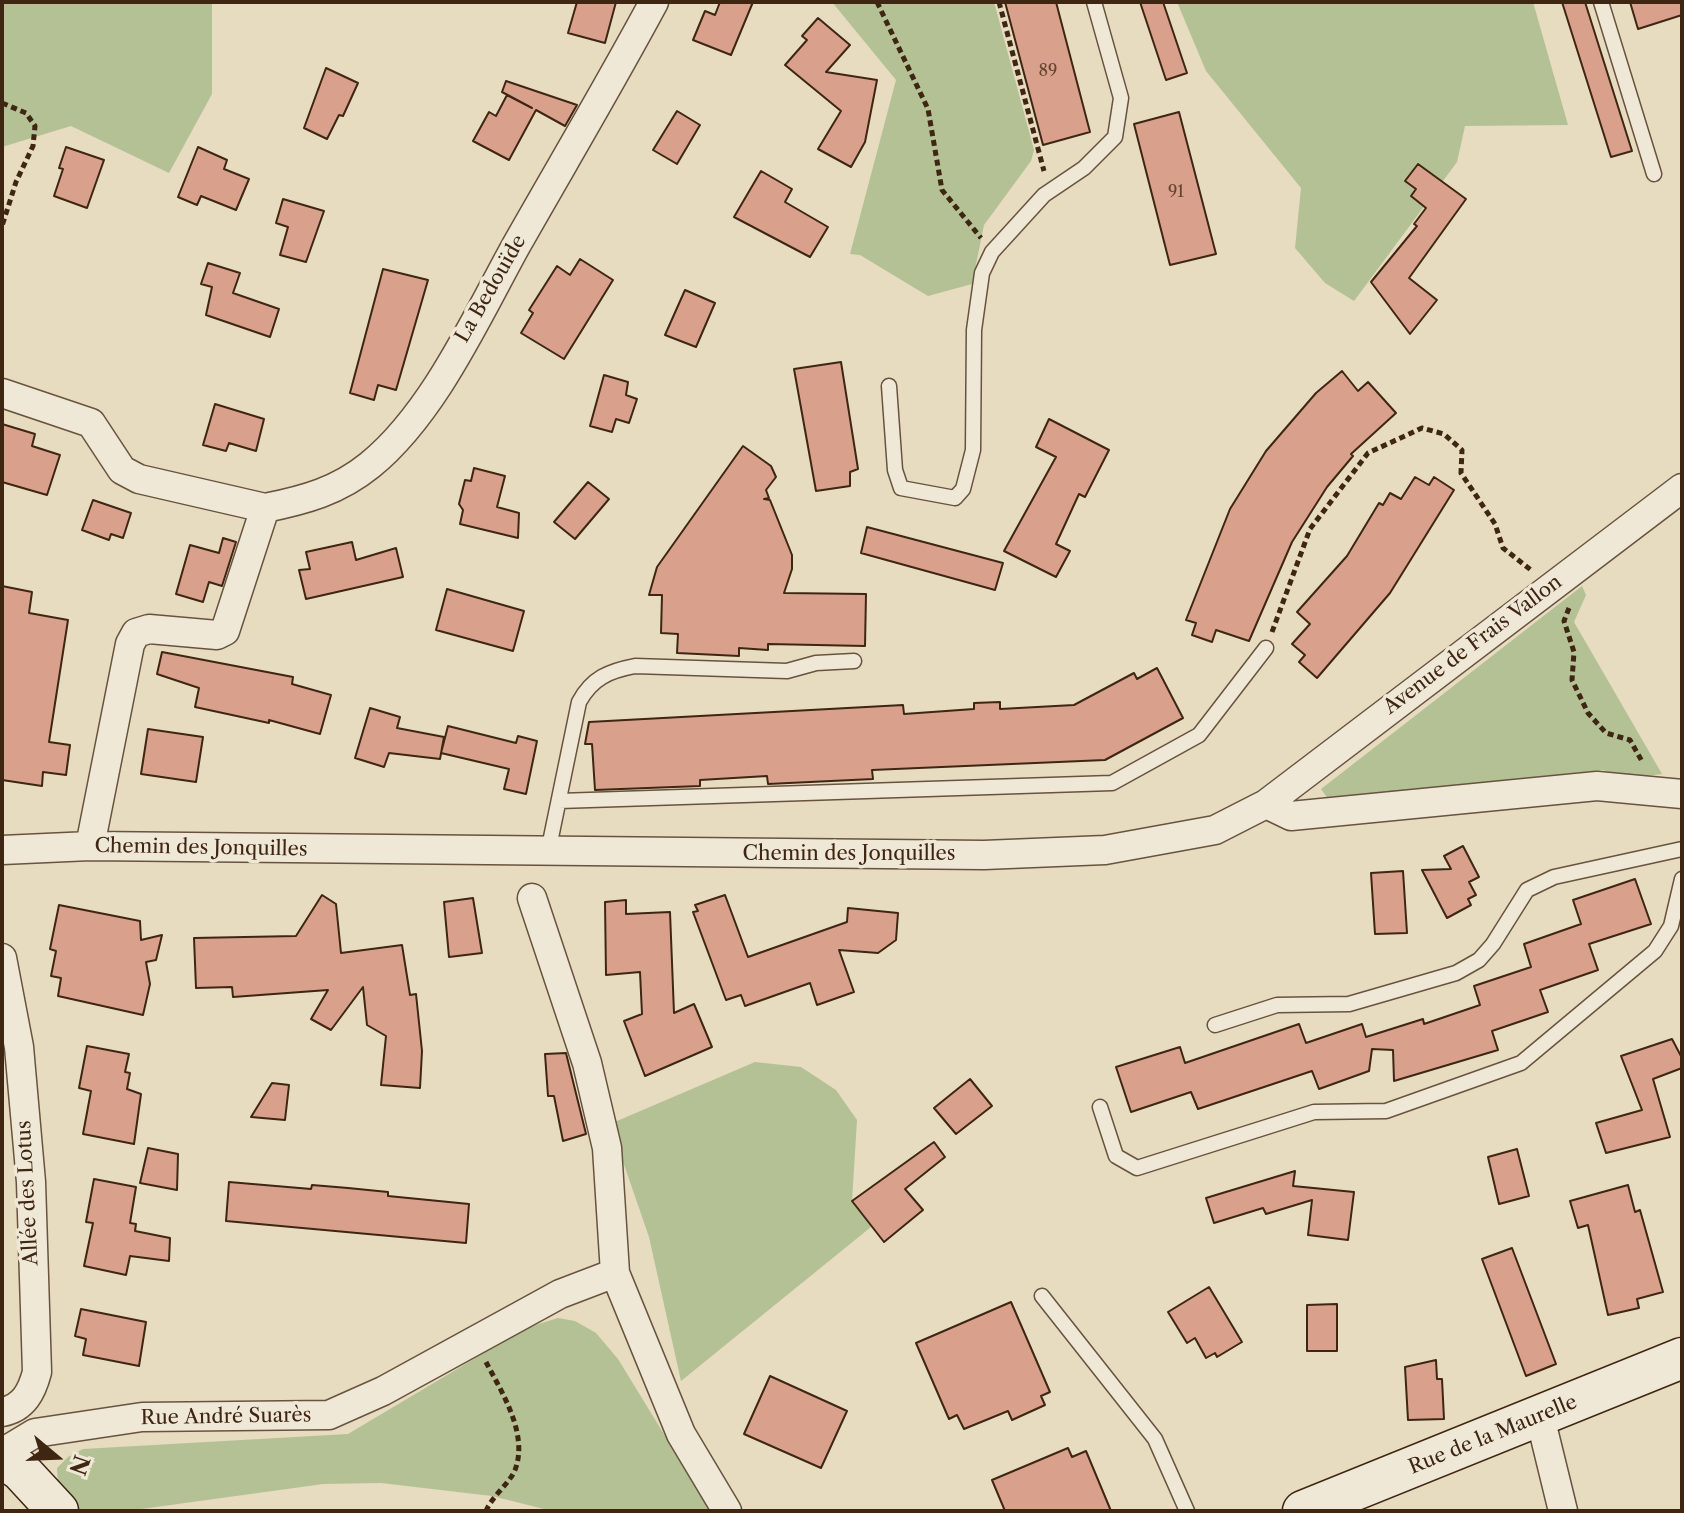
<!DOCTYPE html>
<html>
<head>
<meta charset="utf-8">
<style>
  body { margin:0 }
  #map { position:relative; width:1684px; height:1513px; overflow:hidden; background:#e7dbc0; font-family:"Libre Caslon Text",serif }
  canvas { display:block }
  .frame { position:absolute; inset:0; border:4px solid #3e2613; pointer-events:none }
  .north { position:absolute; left:16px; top:1417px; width:80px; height:80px; -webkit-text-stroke:6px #efe8d6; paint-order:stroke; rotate:109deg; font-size:22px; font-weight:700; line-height:32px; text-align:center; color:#3e2613 }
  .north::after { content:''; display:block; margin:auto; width:28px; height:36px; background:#3e2613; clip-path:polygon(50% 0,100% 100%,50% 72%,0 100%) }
</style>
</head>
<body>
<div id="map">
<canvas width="1684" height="1513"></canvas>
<div class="frame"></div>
<div class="north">N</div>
</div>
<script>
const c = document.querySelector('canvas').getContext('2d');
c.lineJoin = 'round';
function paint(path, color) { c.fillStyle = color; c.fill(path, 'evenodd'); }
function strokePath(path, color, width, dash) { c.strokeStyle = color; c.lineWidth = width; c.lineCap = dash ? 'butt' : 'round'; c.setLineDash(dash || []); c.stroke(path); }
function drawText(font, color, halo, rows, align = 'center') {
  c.font = font + ' "Libre Caslon Text",serif'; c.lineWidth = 7; c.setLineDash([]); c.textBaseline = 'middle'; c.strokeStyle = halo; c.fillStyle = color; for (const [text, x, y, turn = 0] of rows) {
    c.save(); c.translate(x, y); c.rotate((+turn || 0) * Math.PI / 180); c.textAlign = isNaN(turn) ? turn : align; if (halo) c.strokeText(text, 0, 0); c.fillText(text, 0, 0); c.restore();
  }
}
paint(new Path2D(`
  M2 2H212V94L169 173 71 126 2 147Z
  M832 2H994L1034 150 1031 161 984 225 972 284 928 296 860 255 850 254 896 80Z
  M1177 2H1533L1568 125 1465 126 1457 162 1354 301 1325 283 1295 248 1301 188 1206 71Z
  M1582 586 1586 595 1574 622 1662 774 1626 779 1603 770 1328 799 1321 789Z
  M755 1062 801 1067 836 1090 857 1120 852 1201 871 1227 681 1381 649 1237 610 1124Z
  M558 1318 575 1321 596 1333 618 1359 711 1511H552L492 1496 381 1483 323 1484 127 1511H79L58 1484 57 1468 68 1457 83 1449 348 1434 526 1328Z`), '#b3c195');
const building = new Path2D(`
  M577 2H616L605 43 568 33Z
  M720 2H753L731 55 693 40 705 11 715 15Z
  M1005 2H1056L1090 132 1043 145Z
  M1140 2H1163L1187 73 1166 80Z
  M1562 2H1585L1632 151 1611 157Z
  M1630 2H1682V15L1638 29Z
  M818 18 850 45 826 72 877 80 865 142 851 167 818 149 841 111 785 65 807 40 802 36Z
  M326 68 358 83 343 116 339 115 327 139 304 128Z
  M506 81 577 105 565 126 536 110 509 160 473 141 489 112 496 116 507 95 532 108 502 92Z
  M677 111 700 125 677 164 653 150Z
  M1179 112 1216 254 1170 265 1134 124Z
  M66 147 104 160 87 208 54 196 63 169 59 168Z
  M198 147 227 160 224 169 249 179 236 210 201 196 197 205 178 197Z
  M1418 164 1466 199 1409 278 1437 300 1410 334 1371 282 1417 226 1414 224 1426 208 1411 196 1416 189 1405 181Z
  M761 171 792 189 785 202 828 227 810 257 734 217Z
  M283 199 324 211 306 262 280 255 288 227 276 223Z
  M580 259 613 280 564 359 521 333 533 313 529 310 557 266 570 275Z
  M208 263 240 273 233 293 279 309 270 337 206 315 212 287 201 284Z
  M383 269 428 280 396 390 378 385 374 400 350 393Z
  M685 290 715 303 696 347 665 335Z
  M841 362 858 469 850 472V486L816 491 794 369Z
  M1342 371 1358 391 1368 382 1396 413 1351 454 1353 456 1327 487 1292 542 1249 641 1216 630 1212 642 1192 635 1196 623 1186 620 1230 509 1266 451 1316 393Z
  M604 375 628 382 626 395 637 399 629 423 616 419 612 432 590 426Z
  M215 404 264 419 256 451 229 443 226 451 203 445Z
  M1049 419 1109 450 1085 497 1079 494 1056 544 1070 551 1056 577 1004 551 1056 457 1036 447Z
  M2 424 35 434 32 446 60 455 47 495 2 482Z
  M743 446 771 466 776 477 766 490 769 498 764 499 770 500 792 555V569L784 593 866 594 865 646 768 644V650L739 648V656L677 653 678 634 661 633 662 595H649L657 567Z
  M474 468 505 476 497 507 519 513 518 538 460 524 463 510 459 504 465 480 471 481Z
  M1415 477 1429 485 1434 477 1454 490 1390 593 1317 678 1299 662 1305 655 1292 644 1310 624 1297 612 1347 556 1379 503 1383 505 1390 493 1401 499Z
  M588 482 609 499 575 539 554 522Z
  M93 500 131 513 123 538 111 534 109 540 82 530Z
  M867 527 1003 563 995 590 861 553Z
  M223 538 236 542 222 586 209 582 203 602 176 594 190 545 219 553Z
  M352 542 356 560 396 548 403 577 306 599 299 570 310 569 306 552Z
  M2 586 32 592 29 613 68 620 49 742 70 745 66 775 43 772 42 786 2 780Z
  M447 589 524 611 513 651 436 630Z
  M162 652 293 677 292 684 331 695 320 734 269 720V723L195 707 199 688 157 674Z
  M1157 668 1183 718 1105 760 872 770 873 779 768 784 767 776 700 780V786L595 790 592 744H585L589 722 903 705 904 714 974 709V703L1000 702V709L1074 705 1134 673 1137 679Z
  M370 708 400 717 397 728 444 737 440 759 389 753 384 767 355 758Z
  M448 726 516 743 518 736 537 741 526 794 504 789 509 769 441 753Z
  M148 729 203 737 196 782 141 774Z
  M1463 846 1479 877 1469 882 1476 895 1468 899 1471 905 1447 918 1422 870 1451 869 1444 856Z
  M1403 871 1407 933 1375 934 1371 873Z
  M1635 879 1651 924 1589 944 1598 970 1540 990 1548 1012 1492 1031 1498 1050 1394 1081 1393 1050 1372 1049 1369 1071 1319 1089 1312 1071 1198 1109 1191 1092 1131 1112 1116 1067 1180 1047 1185 1063 1299 1024 1306 1043 1362 1024 1366 1037 1423 1019 1424 1024 1480 1005 1474 986 1531 967 1524 944 1581 924 1573 900Z
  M322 895 336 904 341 953 402 945 410 995 416 994 422 1051 420 1088 381 1085 386 1036 367 1025 363 987 331 1030 311 1019 328 990 233 997 232 987 196 988 194 938 296 936Z
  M725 895 748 957 847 922 848 908 898 913 896 940 878 953 839 950 854 992 817 1005 810 983 745 1006 741 995 726 1000 693 912 698 911 695 905Z
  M473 898 482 953 449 957 444 902Z
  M626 900V914L670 912 674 1013 694 1004 712 1047 645 1076 624 1021 642 1014 640 972 606 975 605 902Z
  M59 905 140 921 141 940 162 935 156 960 146 962 150 984 143 1015 58 996 61 978 51 976 56 951 50 949Z
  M1672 1039 1682 1058V1068L1653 1079 1670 1137 1606 1153 1596 1123 1642 1110 1621 1056Z
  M87 1046 129 1054 125 1072 130 1073 127 1089 141 1094 134 1144 83 1134 91 1091 79 1088Z
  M566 1053 586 1134 563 1141 554 1096H548L545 1054Z
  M970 1079 992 1106 956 1134 934 1108Z
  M272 1083 289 1085 285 1120 251 1117Z
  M934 1142 945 1157 905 1189 923 1210 884 1242 852 1201Z
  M148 1148 178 1154 177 1190 140 1183Z
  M1517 1149 1529 1196 1499 1204 1488 1157Z
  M1295 1171 1293 1186 1354 1192 1348 1240 1308 1235 1312 1200 1266 1214 1263 1208 1214 1223 1206 1198Z
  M94 1179 136 1187 130 1223 136 1224 135 1231 170 1238 169 1261 130 1256 126 1275 84 1266 93 1223 86 1222Z
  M229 1182 311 1189 312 1185 348 1188 388 1192V1196L469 1204 466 1243 226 1221Z
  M1628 1185 1635 1212 1640 1210 1663 1292 1637 1299 1639 1308 1608 1315 1588 1225 1578 1228 1570 1201Z
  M1512 1248 1556 1364 1526 1376 1482 1259Z
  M1209 1287 1242 1342 1217 1357 1215 1353 1206 1358 1195 1338 1187 1343 1168 1312Z
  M1011 1302 1050 1392 1041 1396 1045 1405 1012 1420 1008 1411 964 1429 957 1415 949 1419 916 1343Z
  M1337 1304V1351H1307V1305Z
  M81 1309 146 1322 139 1366 83 1355 86 1339 75 1336Z
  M1436 1360 1437 1379H1442L1444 1419 1408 1420 1405 1367Z
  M770 1376 847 1411 821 1468 744 1434Z
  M1068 1448 1072 1457 1086 1451 1111 1511H1005L992 1480Z`);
paint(building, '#d9a18c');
strokePath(building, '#3e2613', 2);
const lane = new Path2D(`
  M1601 2 1654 174
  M889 386 895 470 901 488 955 498 963 489 973 450 974 330 982 273 992 252 1044 195 1084 168 1115 137 1121 98 1094 2
  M559 801 1112 783 1199 735 1266 648
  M548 852 579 702C592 678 609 671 635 666L787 671 816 663 854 661
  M1215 1025 1277 1005 1349 1004 1456 973 1479 960 1493 944 1527 890 1554 877 1682 849
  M1100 1107 1116 1156 1137 1168 1314 1112 1386 1111 1521 1063 1655 951 1671 926 1682 879
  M1042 1296 1155 1439 1187 1511`);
const street = new Path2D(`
  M2 393 91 423 122 470 139 479 265 508 225 631 217 635 149 629 136 633 130 644 90 846
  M265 508C305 500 338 491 370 465 434 413 477 316 517 244 563 163 610 84 654 2
  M1266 804 1291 816 1597 786 1682 794
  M2 850 90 846 984 855 1105 850 1215 830 1266 804 1682 488
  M532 898 587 1063 607 1148 615 1273 681 1434 727 1511
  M2 958 19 1047 31 1182 37 1372C32 1391 24 1408 2 1412
  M1540 1417 1563 1511
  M2 1453 35 1433 142 1417 329 1415 383 1391 560 1294 615 1273`);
const secondary = new Path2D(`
  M2 1458 20 1470 58 1511
  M1303 1511 1682 1358`);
strokePath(lane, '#68533e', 17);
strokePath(street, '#68533e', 31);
strokePath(secondary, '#3e2613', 43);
strokePath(new Path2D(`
  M877 2 928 109 942 190 981 238
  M999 2 1044 171
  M2 103 26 113 35 126 33 146 16 182 2 226
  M1569 608 1564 621 1574 652 1572 680 1588 713 1606 733 1630 740 1643 763
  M1272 632 1310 529 1368 453 1422 428 1444 434 1462 450 1461 473 1495 524 1503 548 1531 570
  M486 1362C501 1391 529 1434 515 1470 509 1484 493 1495 486 1511`), '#3e2613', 5, [6, 4]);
strokePath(lane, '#efe8d6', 14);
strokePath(street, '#efe8d6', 28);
strokePath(secondary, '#efe8d6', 40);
drawText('16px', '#654531', null, [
  ["89",1048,71],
  ["91",1176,192]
]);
drawText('20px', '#3e2613', '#efe8d6', [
  ["La Bedouïde",491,289,-60],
  ["Avenue de Frais Vallon",1473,645,-37],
  ["Chemin des Jonquilles",201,848,1],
  ["Chemin des Jonquilles",849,854],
  ["Allée des Lotus",28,1193,-93],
  ["Rue André Suarès",226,1417,-1],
  ["Rue de la Maurelle",1493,1435,-22]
]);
</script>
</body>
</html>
